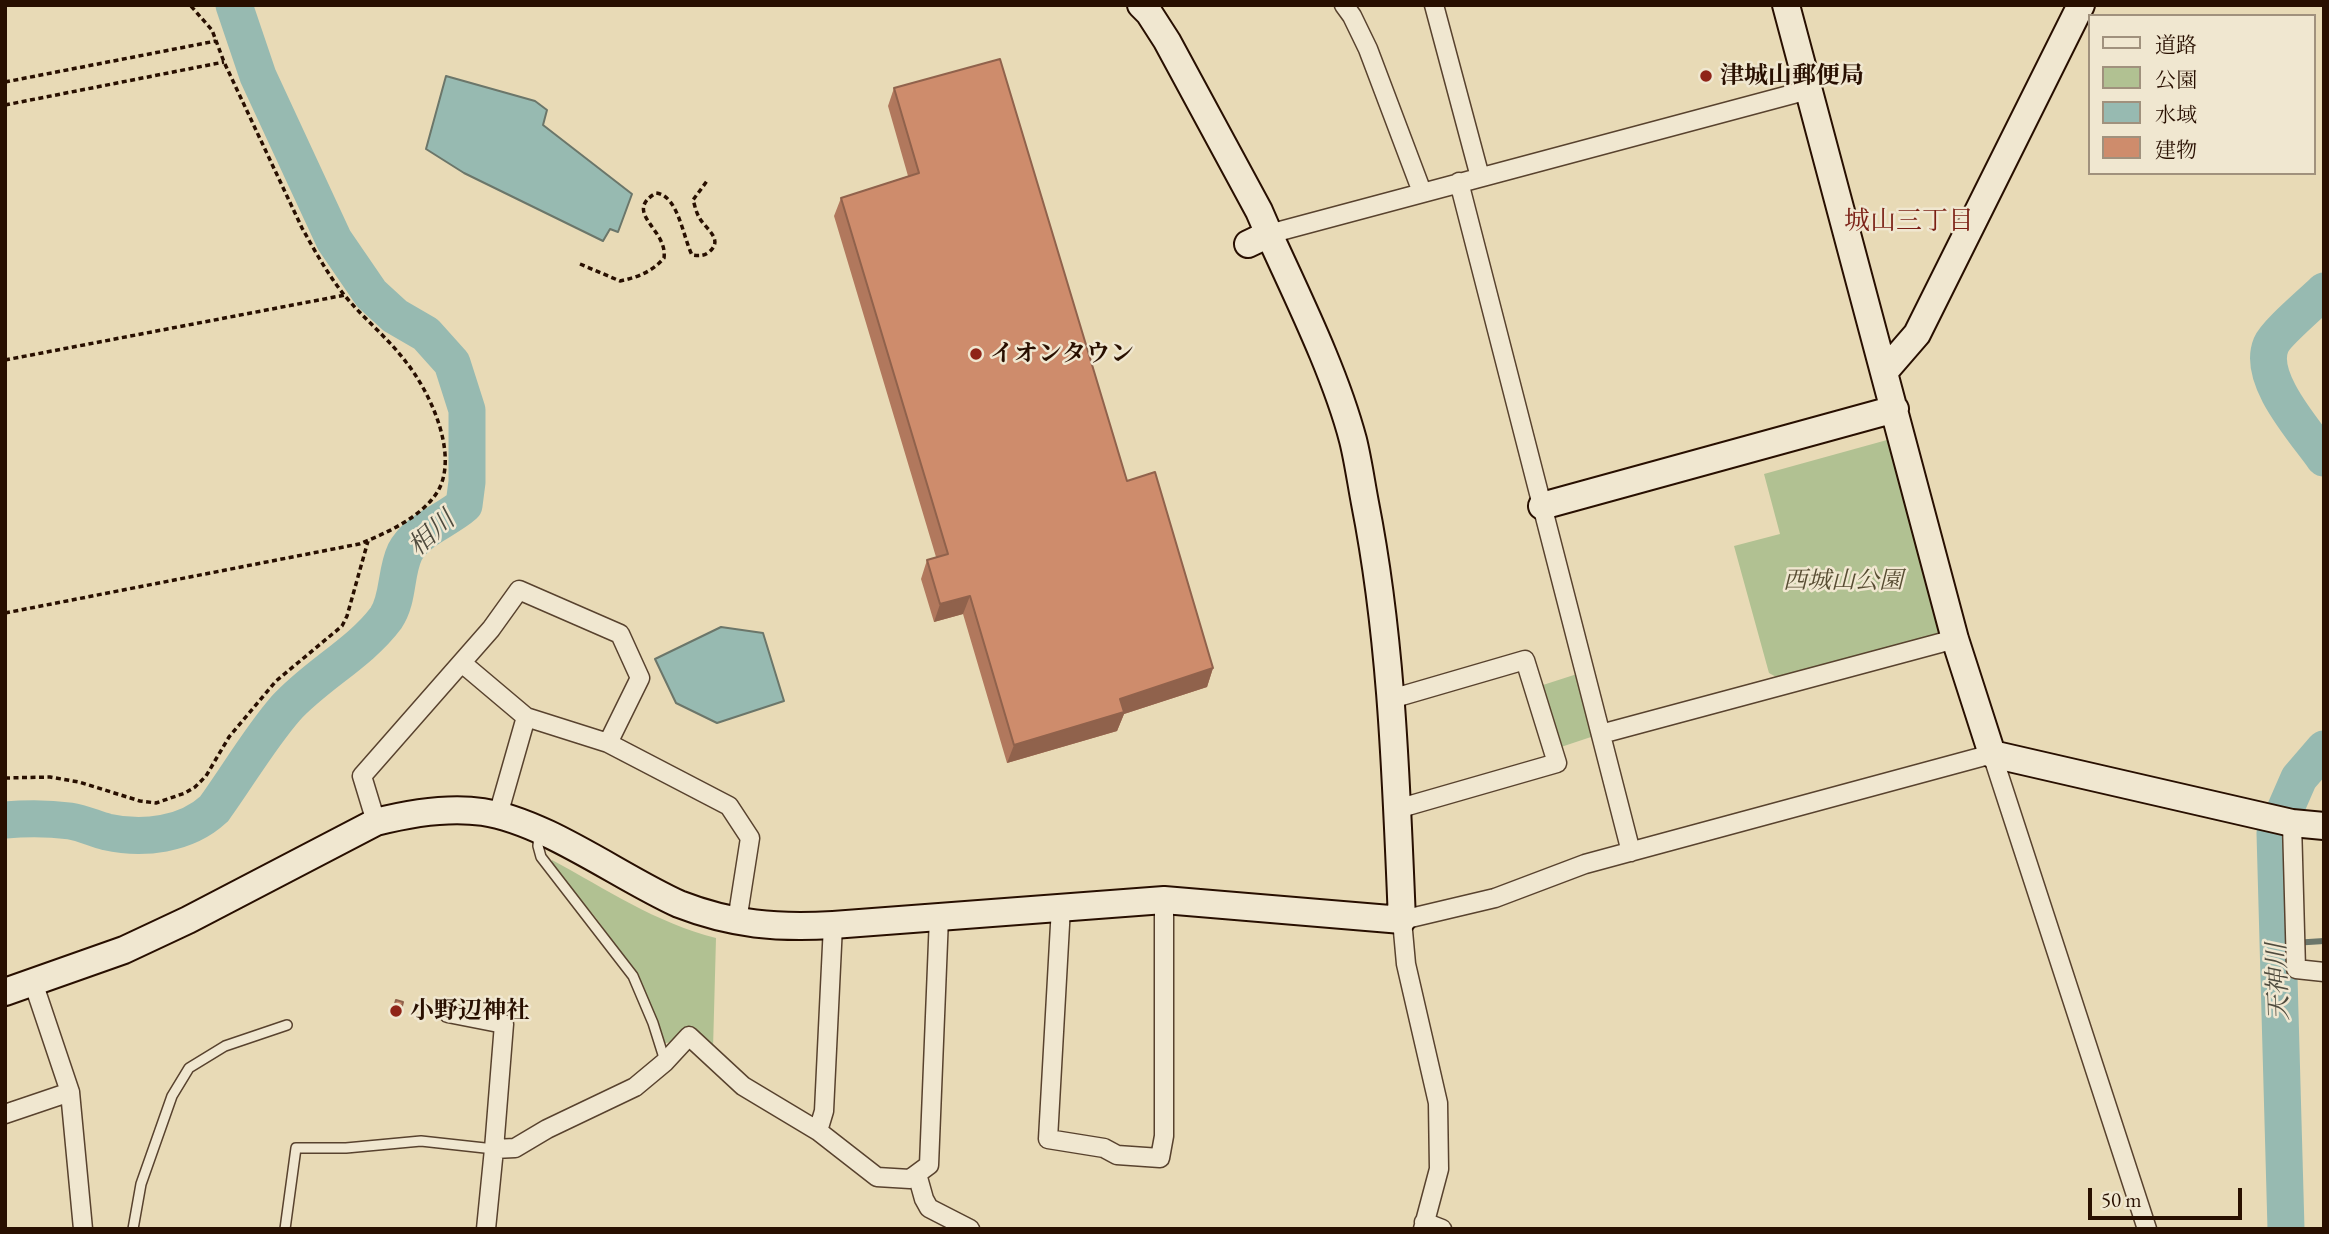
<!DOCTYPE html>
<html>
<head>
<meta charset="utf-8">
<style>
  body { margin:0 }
  #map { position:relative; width:2329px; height:1234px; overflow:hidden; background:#e8dab6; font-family:"EB Garamond","Noto Serif JP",serif }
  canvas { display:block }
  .frame { position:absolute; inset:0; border:7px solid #280f00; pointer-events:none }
  .legend { position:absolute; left:2088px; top:14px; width:228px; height:161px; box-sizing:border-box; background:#f0e7d0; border:2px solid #a0917d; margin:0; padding:9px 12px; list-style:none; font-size:21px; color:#280f00 }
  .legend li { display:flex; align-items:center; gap:14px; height:35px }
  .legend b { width:35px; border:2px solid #a0917d }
  .scale { position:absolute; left:2088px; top:1188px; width:154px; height:32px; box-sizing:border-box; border:4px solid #280f00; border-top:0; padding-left:9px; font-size:21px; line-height:24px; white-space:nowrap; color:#280f00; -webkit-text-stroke:5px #f0e7d0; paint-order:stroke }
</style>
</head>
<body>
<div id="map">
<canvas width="2329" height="1234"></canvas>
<div class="frame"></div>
<ul class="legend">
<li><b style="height:9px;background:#f0e7d0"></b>道路</li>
<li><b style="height:19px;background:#b1c192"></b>公園</li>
<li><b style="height:19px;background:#97bab1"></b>水域</li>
<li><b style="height:19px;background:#ce8c6c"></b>建物</li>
</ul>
<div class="scale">50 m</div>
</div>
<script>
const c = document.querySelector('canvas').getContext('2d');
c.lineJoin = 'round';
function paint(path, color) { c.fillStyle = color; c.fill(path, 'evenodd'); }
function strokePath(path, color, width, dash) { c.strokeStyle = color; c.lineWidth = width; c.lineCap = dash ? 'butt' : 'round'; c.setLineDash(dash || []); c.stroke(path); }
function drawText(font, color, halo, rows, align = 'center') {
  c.font = font + ' "EB Garamond","Noto Serif JP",serif'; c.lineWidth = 5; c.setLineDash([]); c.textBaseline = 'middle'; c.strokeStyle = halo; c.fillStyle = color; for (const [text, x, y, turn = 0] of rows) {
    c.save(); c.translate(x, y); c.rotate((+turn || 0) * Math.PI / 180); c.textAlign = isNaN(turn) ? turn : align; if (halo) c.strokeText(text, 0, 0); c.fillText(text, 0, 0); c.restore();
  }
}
paint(new Path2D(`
  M1887 440 1939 630 1937 638 1780 679 1769 673 1734 546 1780 534 1764 474Z
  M1577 674 1594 736 1561 747 1543 685Z
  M552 860C606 889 656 923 716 938L713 1049 688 1027 673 1042 665 1043 636 974 596 918 551 864Z`), '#b1c192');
const water = new Path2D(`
  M446 76 535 101 547 110 543 125 632 194 618 232 610 229 603 241 464 173 426 149Z
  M721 627 763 633 784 701 717 723 676 703 655 659Z`);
paint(water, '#97bab1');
strokePath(water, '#6b766a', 2);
strokePath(new Path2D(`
  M2277 944 2324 941`), '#6b766a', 6);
strokePath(new Path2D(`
  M2324 291C2312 303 2276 333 2271 345 2257 379 2305 431 2324 458
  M5 820C27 818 48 818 70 821 83 823 95 829 107 832 143 840 186 835 214 809 238 776 259 739 286 708 316 675 360 653 386 618 399 599 395 573 405 552 416 530 446 521 464 505L467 482V410L452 363 426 334 395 316 371 294 334 240 258 76 234 5
  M2286 1229 2275 833 2299 778 2324 749`), '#97bab1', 37);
const lane = new Path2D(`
  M539 832 538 846 541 857 633 976 653 1023 665 1061
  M133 1229 141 1184 172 1096 189 1068 225 1046 287 1025
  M285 1229 296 1148H346L421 1141 494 1149`);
const street = new Path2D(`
  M1344 5 1352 16 1368 49 1422 192
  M1434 5 1480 177
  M1459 182 1631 852
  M1269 234 1808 90
  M462 663 526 717 608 743
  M1391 699 1525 660 1557 763 1397 809
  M1601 734 1955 639
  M498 815 526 717
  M376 822 362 776 491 629 519 590 620 634 640 678 608 743 729 806 750 838 737 921
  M2292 823 2296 969 2324 972
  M1061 907 1048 1139 1104 1148 1117 1155 1160 1158 1164 1136V900
  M833 925 824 1111 818 1131 877 1177 910 1179 929 1165 939 917
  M33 982 70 1092 83 1229
  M448 1013 504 1024 494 1149
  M5 1114 70 1092
  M917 1174 924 1199 929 1208 970 1229
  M1424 1222 1442 1229
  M486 1229 494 1149 515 1148 547 1129 635 1087 665 1062 689 1036 743 1086 818 1131
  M1423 1229 1439 1169 1438 1103 1406 964 1402 920 1495 898 1585 864 1992 754 2147 1229`);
const secondary = new Path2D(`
  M1141 5 1149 13 1167 41 1259 211 1269 234 1248 244
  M1786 5 1955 639 1992 754 2292 823 2324 826
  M1885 371 1917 334 2081 5
  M1542 506 1895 409
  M5 992 124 950 188 920 376 822C411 813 448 807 483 812 547 822 619 877 679 904 733 925 777 928 833 925L1164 900 1402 920C1396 780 1392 640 1365 503 1361 482 1358 460 1353 440 1335 372 1298 298 1269 234`);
strokePath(lane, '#58422e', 12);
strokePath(street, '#58422e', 21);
strokePath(secondary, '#280f00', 30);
strokePath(new Path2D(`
  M5 82 216 41
  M5 105 224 62
  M580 264 620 281C638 277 652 272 664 258 668 229 622 213 656 193 678 195 683 237 692 255 699 256 704 256 709 252 725 239 704 228 699 217 696 212 695 206 693 200L707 181
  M5 360 345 295
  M5 613 359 544C387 533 422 517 438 491 459 454 430 392 406 362 388 338 364 319 345 296 328 275 315 251 302 228L224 62 212 30 190 5
  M5 778 50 777 79 782 140 801 156 803 185 793 195 787 206 776 229 737 276 681 342 626 347 616 368 541`), '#280f00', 3.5, [5, 3.5]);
strokePath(lane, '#f0e7d0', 9);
strokePath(street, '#f0e7d0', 18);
strokePath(secondary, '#f0e7d0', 26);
paint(new Path2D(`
  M894 88 1127 481 1213 668 1207 687 1124 714 1117 731 1007 763 963 614 934 622 921 579 927 560 936 557 834 216 841 198 908 176 888 106Z
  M396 1000 401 1010 398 1016 392 1014Z`), '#b1785d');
paint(new Path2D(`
  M970 596 963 614 934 622 940 604Z
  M1213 668 1207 687 1124 714 1117 731 1007 763 1014 745 1120 699Z`), '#90624c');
const building = new Path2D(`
  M1000 59 1127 481 1155 472 1213 668 1120 699 1124 712 1014 745 970 596 940 604 927 560 948 554 841 198 919 173 894 88Z
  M396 1000 403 1002 401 1010 394 1008Z`);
paint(building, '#ce8c6c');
strokePath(building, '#90624c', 2);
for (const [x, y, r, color] of [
  [1706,76,7,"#8f2418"],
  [976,354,7,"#8f2418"],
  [396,1011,7,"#8f2418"]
]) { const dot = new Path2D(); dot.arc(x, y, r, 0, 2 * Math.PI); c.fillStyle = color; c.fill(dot); strokePath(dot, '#f0e7d0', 2.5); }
drawText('bold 24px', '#280f00', '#f0e7d0', [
  ["津城山郵便局",1720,76],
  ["イオンタウン",990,354],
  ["小野辺神社",410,1011]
], 'left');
drawText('italic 24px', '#584d33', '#f0e7d0', [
  ["西城山公園",1843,581]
]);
drawText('26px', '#7a1f14', '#f0e7d0', [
  ["城山三丁目",1909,222]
]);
drawText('italic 26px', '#4f4b3e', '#f0e7d0', [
  ["相川",432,534,-42],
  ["天神川",2279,982,-92]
]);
</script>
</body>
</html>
